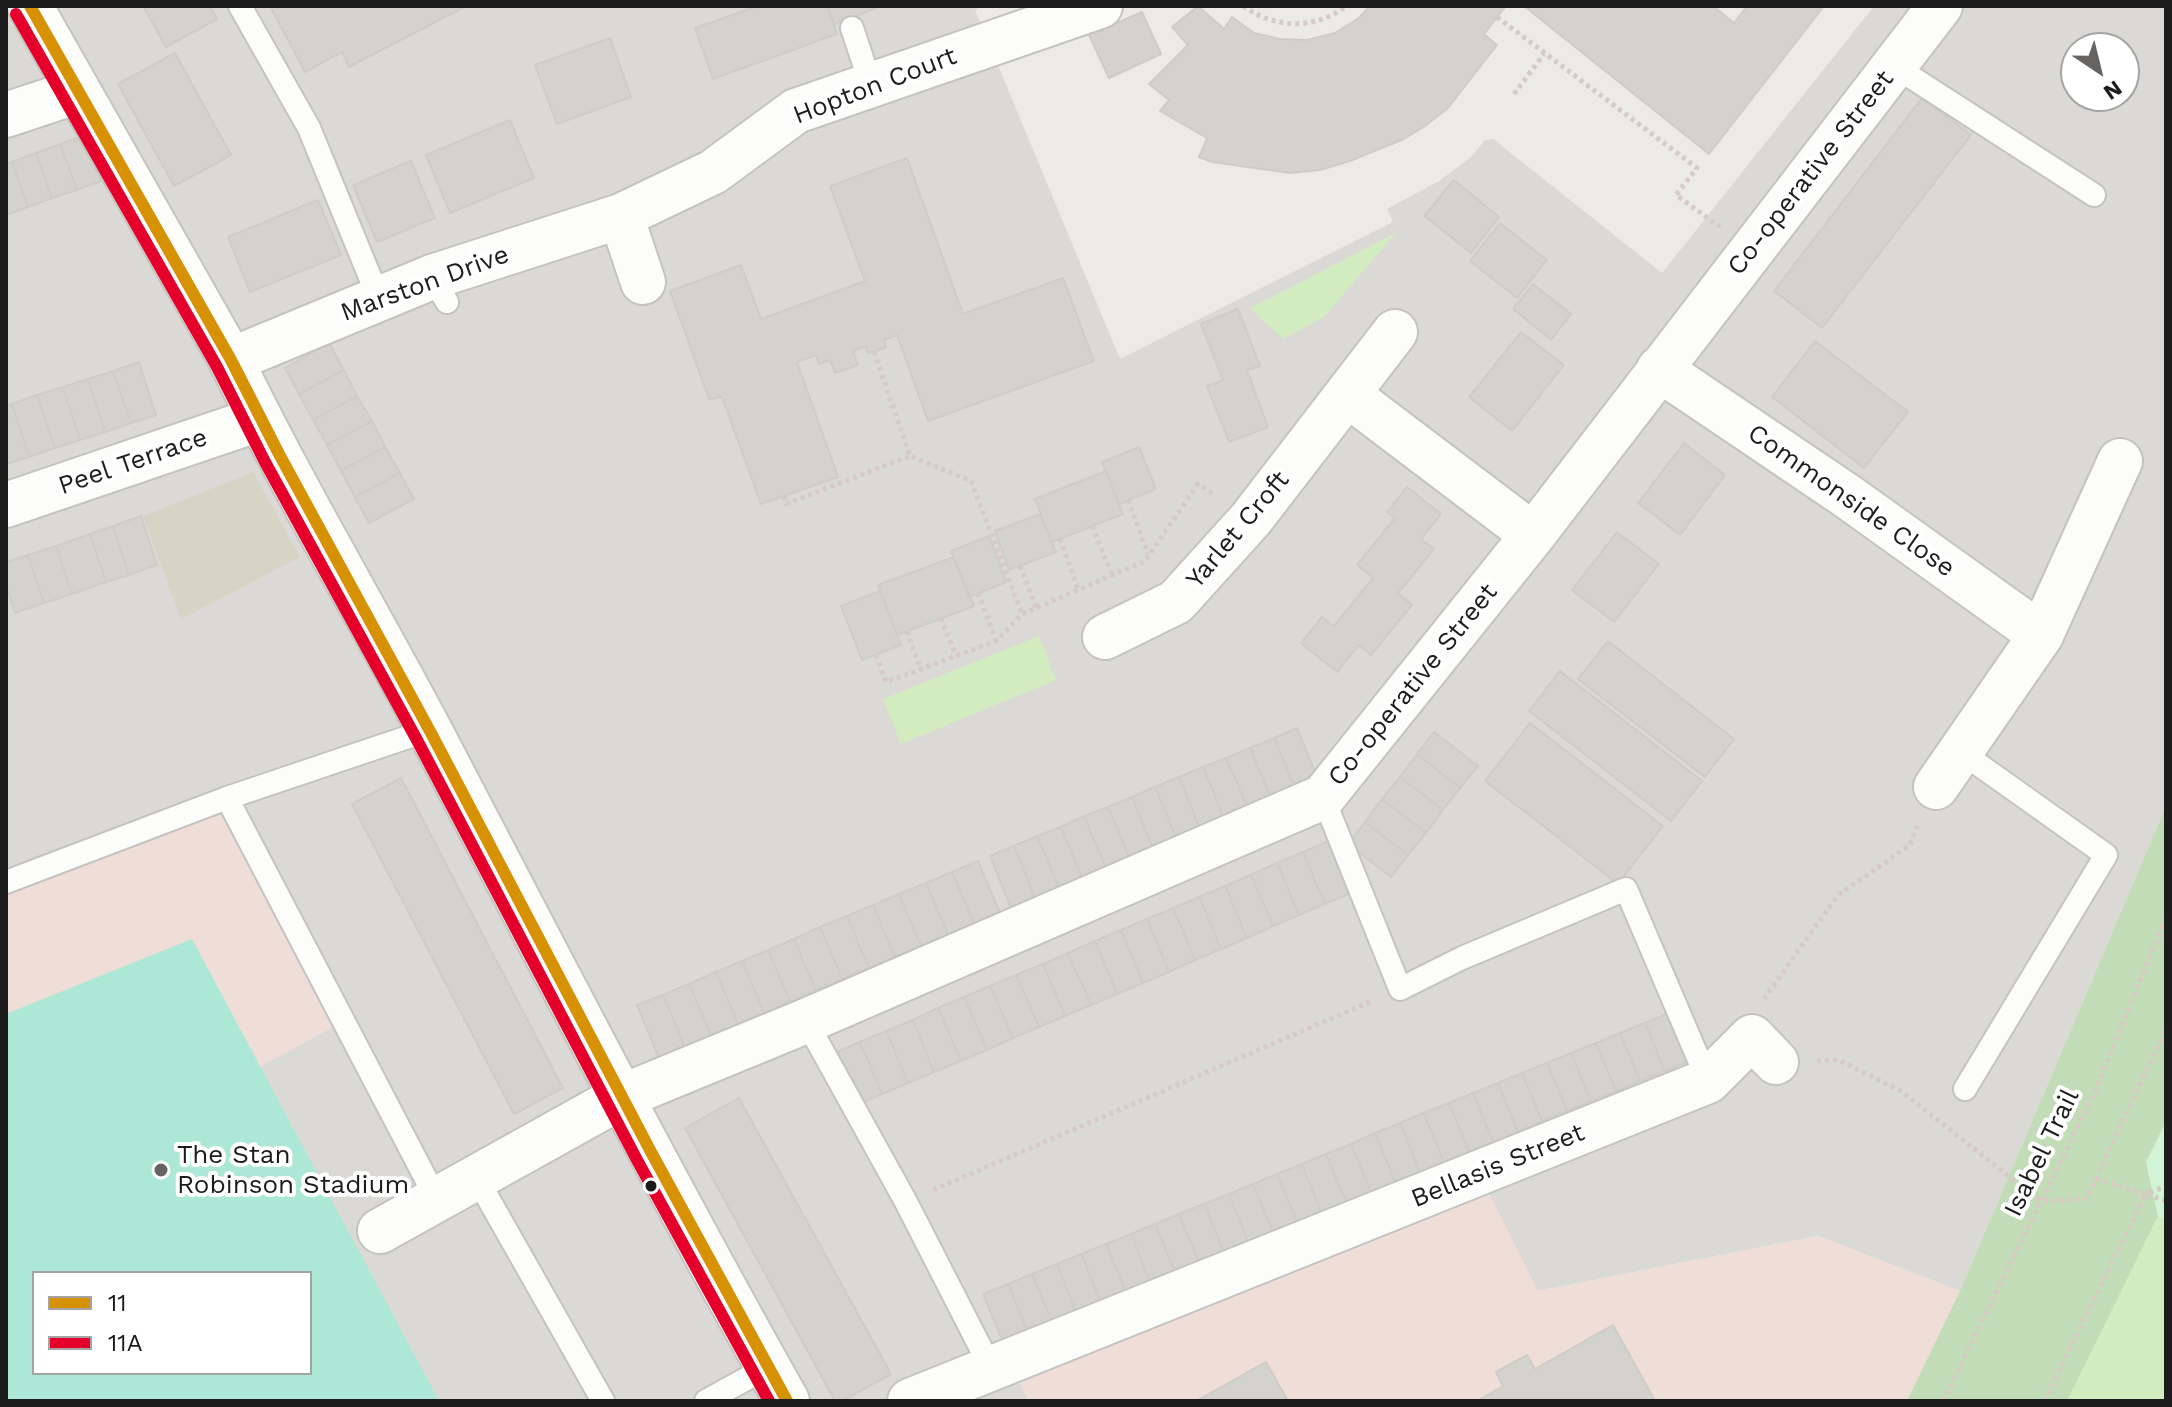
<!DOCTYPE html>
<html>
<head>
<meta charset="utf-8">
<style>
  body { margin:0 }
  #map { position:relative; width:2172px; height:1407px; overflow:hidden; background:#eceae4; font-family:"Work Sans",sans-serif }
  canvas { display:block }
  .frame { position:absolute; inset:0; border:8px solid #1c1c1c; pointer-events:none }
  .legend { position:absolute; left:32px; top:1271px; width:280px; height:104px; box-sizing:border-box; background:#fff; border:2px solid #a4a4a4; margin:0; padding:10px 14px; list-style:none; font-size:24px; color:#1c1c1c }
  .legend li { display:flex; align-items:center; gap:16px; height:40px }
  .legend b { width:40px; border:2px solid #a4a4a4 }
  .north { position:absolute; left:2060px; top:32px; width:80px; height:80px; box-sizing:border-box; background:#fff; border:2px solid #a4a4a4; border-radius:50%; rotate:145deg; font-size:22px; font-weight:700; line-height:32px; text-align:center; color:#1c1c1c }
  .north::after { content:''; display:block; margin:auto; width:28px; height:36px; background:#656462; clip-path:polygon(50% 0,100% 100%,50% 72%,0 100%) }
</style>
</head>
<body>
<div id="map">
<canvas width="2172" height="1407"></canvas>
<div class="frame"></div>
<ul class="legend">
<li><b style="height:10px;background:#d69104"></b>11</li>
<li><b style="height:10px;background:#e4002b"></b>11A</li>
</ul>
<div class="north">N</div>
</div>
<script>
const c = document.querySelector('canvas').getContext('2d');
c.lineJoin = 'round';
function paint(path, color) { c.fillStyle = color; c.fill(path, 'evenodd'); }
function strokePath(path, color, width, dash) { c.strokeStyle = color; c.lineWidth = width; c.lineCap = dash ? 'butt' : 'round'; c.setLineDash(dash || []); c.stroke(path); }
function drawText(font, color, halo, rows, align = 'center') {
  c.font = font + ' "Work Sans",sans-serif'; c.lineWidth = 8; c.setLineDash([]); c.textBaseline = 'middle'; c.strokeStyle = halo; c.fillStyle = color; for (const [text, x, y, turn = 0] of rows) {
    c.save(); c.translate(x, y); c.rotate((+turn || 0) * Math.PI / 180); c.textAlign = isNaN(turn) ? turn : align; if (halo) c.strokeText(text, 0, 0); c.fillText(text, 0, 0); c.restore();
  }
}
paint(new Path2D(`
  M6 6H984L975 10 1120 359 1393 222 1387 209 1439 181 1471 157 1485 140 1494 139 1502 146 1662 273 1874 6H2166V806L1960 1291 1818 1236 1537 1291 1014 1369 1028 1401H6ZM2076 48H2124V96H2076ZM34 1273H310V1373H34Z`), '#dbd9d6');
paint(new Path2D(`
  M221 804 346 1020 260 1067 192 939 6 1014V875Z
  M1477 1169 1538 1291 1818 1236 1960 1291 1907 1401H1028L1013 1369Z`), '#efded8');
paint(new Path2D(`
  M253 472 300 557 181 619 143 516Z`), '#d4d5c5');
paint(new Path2D(`
  M1396 233 1323 318 1283 339 1250 308Z
  M1039 636 1056 680 901 744 883 699Z
  M2158 1216 2166 1219V1401H2066Z`), '#d2ecc0');
paint(new Path2D(`
  M2166 806V1122L2146 1162 2158 1216 2067 1401H1907L1960 1291Z`), '#c1dcb7');
paint(new Path2D(`
  M2166 1122V1219L2158 1216 2146 1162Z`), '#d0f4d5');
paint(new Path2D(`
  M192 939 439 1401H6V1014ZM34 1273H310V1373H34Z`), '#ade7d5');
paint(new Path2D(`
  M599 250 613 288 652 275 703 417 600 454 523 276Z
  M1396 251 1471 310 1431 360 1379 320 1329 383 1306 365Z
  M506 277 559 392 508 422 497 408 449 435 387 323 447 302Z`), '#dad9d6');
const building = new Path2D(`
  M143 6H210L217 19 166 47Z
  M270 6H466L349 67 342 52 305 72Z
  M758 6H827L837 34 713 79 695 28Z
  M827 6H876L877 8 834 24Z
  M1198 6 1224 29 1232 17 1254 33 1280 39 1307 40 1335 33 1359 18 1370 6H1506L1484 34 1497 45 1448 108 1425 126 1404 139 1350 161 1320 170 1290 173 1212 162 1199 157 1207 138 1160 111 1169 100 1149 84 1188 45 1172 27Z
  M1524 6H1713L1734 23 1747 6H1824L1709 154Z
  M1142 12 1161 54 1109 78 1089 35Z
  M610 38 631 97 557 124 535 65Z
  M175 53 231 155 174 186 118 84Z
  M1922 98 1971 135 1822 328 1774 291Z
  M510 120 534 178 450 213 426 155Z
  M85 135 101 181 77 190 60 144Z
  M60 144 77 190 52 198 36 153Z
  M36 153 52 198 28 207 12 162Z
  M907 158 963 314 1063 278 1094 361 928 421 897 335 884 340 886 347 874 352 868 353 866 346 853 351 858 365 835 373 830 360 819 364 816 355 797 362 838 477 761 504 722 397 709 399 670 291 741 265 761 319 865 281 830 186Z
  M411 161 435 218 377 242 353 185Z
  M12 162 28 207 6 215V164Z
  M1454 180 1499 217 1471 253 1424 216Z
  M318 200 341 255 250 292 228 237Z
  M1500 223 1547 260 1517 298 1470 261Z
  M1533 284 1571 314 1551 340 1513 309Z
  M1238 309 1260 366 1247 370 1268 427 1229 442 1207 386 1223 380 1201 324Z
  M1521 332 1564 365 1512 431 1469 397Z
  M1815 341 1908 412 1864 468 1772 397Z
  M329 343 344 370 299 394 285 368Z
  M139 362 156 415 131 423 113 371Z
  M344 370 357 396 313 420 299 394Z
  M113 371 131 423 105 432 88 379Z
  M88 379 105 432 80 440 63 387Z
  M63 387 80 440 55 448 37 395Z
  M37 395 55 448 29 457 12 404Z
  M357 396 372 421 327 445 313 420Z
  M12 404 29 457 6 464V406Z
  M372 421 385 447 341 471 327 445Z
  M1684 443 1725 475 1680 535 1638 503Z
  M385 447 400 473 355 497 341 471Z
  M1139 447 1156 489 1119 504 1102 462Z
  M1106 471 1123 514 1052 542 1035 499Z
  M400 473 414 499 369 523 355 497Z
  M1407 487 1441 514 1421 539 1434 549 1398 593 1412 605 1371 655 1359 645 1337 672 1301 643 1322 617 1334 626 1373 578 1357 565 1395 518 1387 512Z
  M1040 514 1056 552 1009 570 995 531Z
  M141 516 157 565 129 575 113 526Z
  M113 526 129 575 106 582 90 534Z
  M1617 532 1659 564 1614 622 1572 590Z
  M90 534 106 582 72 594 56 546Z
  M989 536 1006 582 969 597 951 551Z
  M56 546 72 594 44 603 28 555Z
  M28 555 44 603 15 613 6 585V562Z
  M954 557 974 606 897 635 878 585Z
  M880 591 901 645 862 660 841 606Z
  M1608 641 1734 739 1705 777 1578 679Z
  M1560 671 1702 781 1671 821 1529 711Z
  M1530 723 1663 826 1618 884 1485 781Z
  M1297 728 1319 782 1296 791 1274 738Z
  M1434 732 1478 766 1460 788 1417 754Z
  M1274 738 1296 791 1272 801 1250 748Z
  M1250 748 1272 801 1249 811 1226 758Z
  M1417 754 1460 788 1443 810 1400 777Z
  M1226 758 1249 811 1225 821 1203 767Z
  M1203 767 1225 821 1201 831 1179 777Z
  M1179 777 1201 831 1178 841 1155 787Z
  M1400 777 1443 810 1426 833 1382 799Z
  M401 778 563 1088 514 1114 352 804Z
  M1155 787 1178 841 1154 851 1132 797Z
  M1132 797 1154 851 1130 860 1108 807Z
  M1382 799 1426 833 1408 855 1365 822Z
  M1108 807 1130 860 1107 870 1084 816Z
  M1084 816 1107 870 1083 880 1061 827Z
  M1365 822 1408 855 1391 877 1348 844Z
  M1061 827 1083 880 1060 890 1037 836Z
  M1037 836 1060 890 1036 900 1014 846Z
  M1329 841 1351 893 1325 904 1303 852Z
  M1014 846 1036 900 1012 910 990 856Z
  M1303 852 1325 904 1299 915 1277 863Z
  M978 861 1000 913 974 924 952 872Z
  M1277 863 1299 915 1273 926 1251 875Z
  M952 872 974 924 948 935 926 883Z
  M1251 875 1273 926 1247 938 1225 886Z
  M926 883 948 935 921 946 899 894Z
  M1225 886 1247 938 1221 949 1199 897Z
  M899 894 921 946 895 957 873 905Z
  M1199 897 1221 949 1195 960 1173 908Z
  M873 905 895 957 869 968 847 916Z
  M1173 908 1195 960 1169 972 1147 919Z
  M847 916 869 968 842 979 820 927Z
  M1147 919 1169 972 1143 983 1121 930Z
  M820 927 842 979 816 991 794 939Z
  M1121 930 1143 983 1117 994 1095 941Z
  M794 939 816 991 790 1002 768 950Z
  M1095 941 1117 994 1091 1005 1068 953Z
  M768 950 790 1002 764 1013 742 961Z
  M1068 953 1091 1005 1065 1016 1043 964Z
  M742 961 764 1013 738 1024 716 972Z
  M1043 964 1065 1016 1039 1027 1016 975Z
  M716 972 738 1024 711 1035 689 984Z
  M1016 975 1039 1027 1013 1038 990 986Z
  M689 984 711 1035 685 1047 663 995Z
  M990 986 1013 1038 987 1050 964 997Z
  M663 995 685 1047 659 1058 637 1005Z
  M964 997 987 1050 961 1061 938 1008Z
  M938 1008 961 1061 934 1072 913 1020Z
  M1669 1013 1689 1061 1665 1071 1645 1023Z
  M913 1020 934 1072 908 1083 886 1031Z
  M1645 1023 1665 1071 1640 1081 1620 1033Z
  M886 1031 908 1083 882 1094 860 1042Z
  M1620 1033 1640 1081 1616 1091 1596 1043Z
  M860 1042 882 1094 856 1105 834 1053Z
  M1596 1043 1616 1091 1591 1101 1571 1053Z
  M1571 1053 1591 1101 1567 1111 1547 1063Z
  M1547 1063 1567 1111 1542 1121 1522 1073Z
  M1522 1073 1542 1121 1518 1132 1498 1083Z
  M1498 1083 1518 1132 1493 1142 1473 1093Z
  M1473 1093 1493 1142 1469 1151 1449 1103Z
  M739 1098 891 1374 842 1401H835L685 1128Z
  M1449 1103 1469 1151 1444 1162 1424 1113Z
  M1424 1113 1444 1162 1420 1172 1400 1123Z
  M1400 1123 1420 1172 1395 1182 1375 1133Z
  M1375 1133 1395 1182 1371 1192 1351 1144Z
  M1351 1144 1371 1192 1346 1202 1326 1154Z
  M1326 1154 1346 1202 1321 1212 1302 1164Z
  M1302 1164 1321 1212 1297 1222 1277 1174Z
  M1277 1174 1297 1222 1273 1232 1253 1184Z
  M1253 1184 1273 1232 1248 1242 1229 1194Z
  M1229 1194 1248 1242 1224 1252 1204 1204Z
  M1204 1204 1224 1252 1199 1262 1179 1214Z
  M1179 1214 1199 1262 1175 1272 1155 1224Z
  M1155 1224 1175 1272 1150 1282 1131 1234Z
  M1131 1234 1150 1282 1126 1292 1106 1244Z
  M1106 1244 1126 1292 1101 1302 1081 1254Z
  M1081 1254 1101 1302 1076 1312 1057 1264Z
  M1057 1264 1076 1312 1052 1322 1032 1274Z
  M1032 1274 1052 1322 1028 1332 1008 1284Z
  M1008 1284 1028 1332 1003 1342 983 1294Z
  M1613 1325 1655 1401H1477L1503 1386 1496 1372 1527 1355 1535 1369Z
  M1266 1362 1288 1401H1196Z`);
paint(building, '#d4d2cd');
strokePath(building, '#cfccc6', 2);
const service = new Path2D(`
  M240 6 309 128 379 299
  M852 28 871 85
  M1894 66 2094 195
  M432 277 447 302
  M429 730 227 798 437 1200
  M1961 752 2106 855 1965 1089
  M1323 797 1400 989 1462 958 1626 889 1708 1081
  M6 882 227 798
  M806 1021 906 1202 992 1370
  M476 1177 603 1401
  M706 1401 768 1367`);
const minor = new Path2D(`
  M30 6 231 360C292 487 365 608 431 733 548 957 663 1181 787 1401
  M6 115 78 91
  M621 216 643 282
  M231 360 432 277 621 216 713 172 796 111 1100 6
  M1659 369 1847 496 2041 635
  M1347 394 1533 535
  M6 505 259 419
  M1105 637 1176 602 1251 519 1395 332
  M1936 787 2041 635 2120 461
  M380 1231 621 1097 806 1021 1323 797 1533 535 1940 6
  M910 1401 1708 1081 1752 1037 1776 1062`);
strokePath(service, '#c4c3c0', 26);
strokePath(minor, '#c4c3c0', 48);
strokePath(new Path2D(`
  M1243 6C1275 29 1315 30 1346 6
  M1497 17 1697 168 1676 195 1720 227
  M1514 94 1544 54
  M874 352 910 456 971 481 1022 614
  M784 496 786 504 910 456
  M1128 500 1148 554
  M1092 526 1112 575
  M1060 539 1078 589
  M1020 566 1036 607
  M978 593 996 641
  M941 618 956 656
  M907 631 921 670
  M876 655 886 682 996 641 1022 614 1145 561 1198 484 1216 496
  M1764 999 1838 895 1910 845 1918 824
  M1817 1061 1838 1060 1901 1091 2040 1201 2086 1199 2166 1029
  M2096 1179 2146 1194 2166 1186
  M933 1190 1372 1001
  M1943 1401 2096 1089 2166 917
  M2044 1401 2146 1194 2166 1201`), '#d7c9c3', 5, [4, 4]);
strokePath(service, '#fcfcfb', 22);
strokePath(minor, '#fcfcfb', 44);
strokePath(new Path2D(`
  M30 6 231 360 279 454 431 733 651 1152 787 1401`), '#d69104', 12);
strokePath(new Path2D(`
  M16 14 217 367 265 462 417 740 637 1160 769 1401`), '#e4002b', 12);
for (const [x, y, r, color] of [
  [161,1170,8,"#656462"],
  [651,1186,7,"#1c1c1c"]
]) { const dot = new Path2D(); dot.arc(x, y, r, 0, 2 * Math.PI); c.fillStyle = color; c.fill(dot); strokePath(dot, '#fff', 3); }
drawText('26px', '#1c1c1c', '#fff', [
  ["Hopton Court",875,86,-21],
  ["Co-operative Street",1811,173,-52],
  ["Marston Drive",425,284,-20],
  ["Peel Terrace",133,462,-19],
  ["Commonside Close",1851,501,35],
  ["Yarlet Croft",1238,530,-50],
  ["Co-operative Street",1413,685,-51],
  ["Isabel Trail",2042,1153,-64],
  ["Bellasis Street",1498,1166,-22]
]);
drawText('26px', '#1c1c1c', '#fff', [
  ["The Stan",177,1155],
  ["Robinson Stadium",177,1185]
], 'left');
</script>
</body>
</html>
